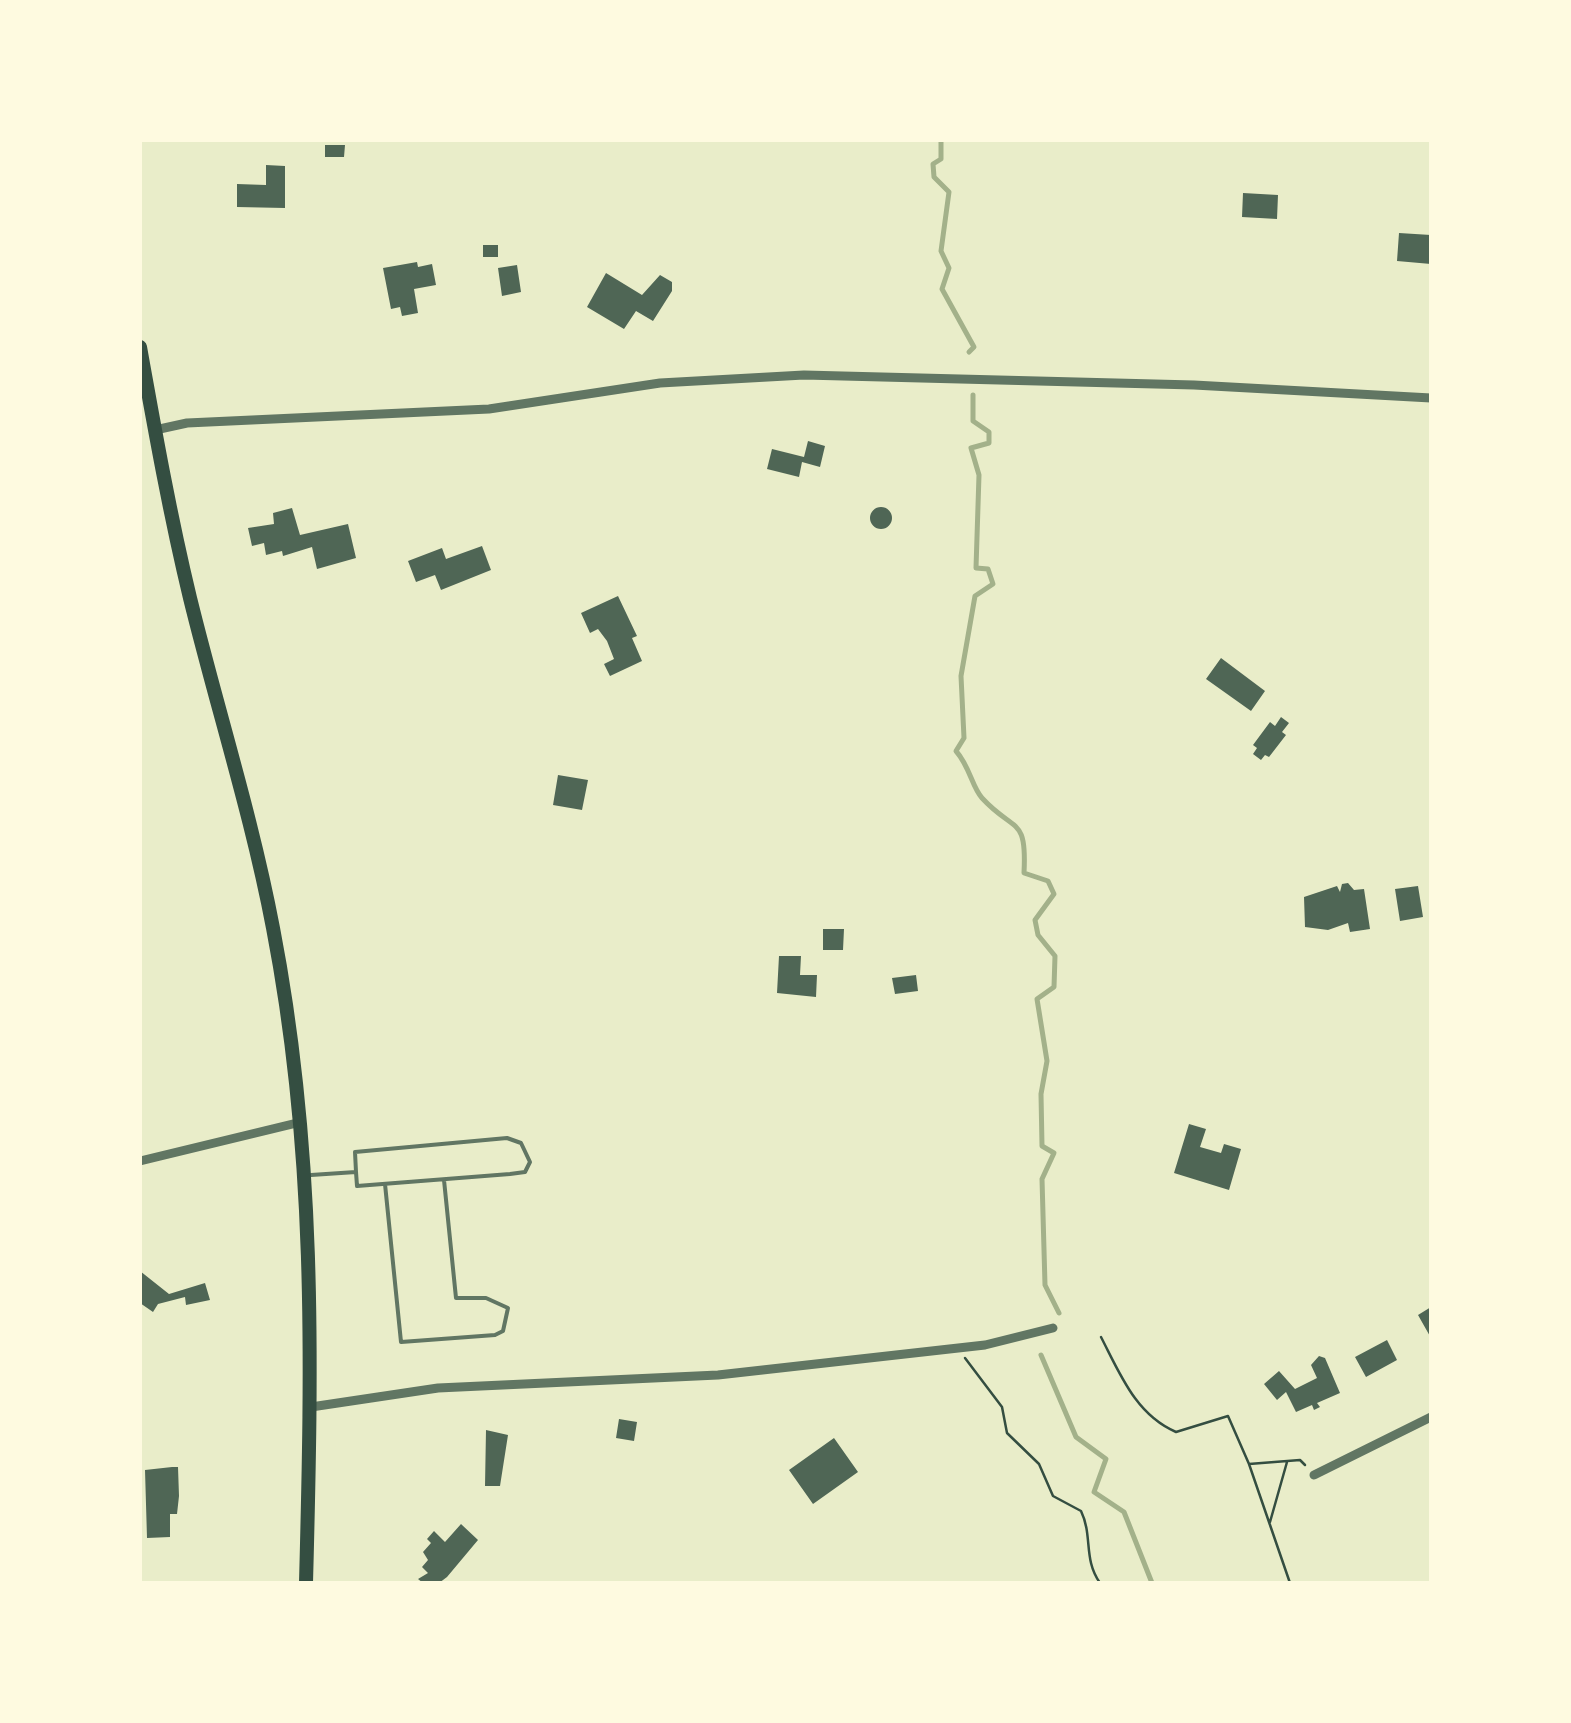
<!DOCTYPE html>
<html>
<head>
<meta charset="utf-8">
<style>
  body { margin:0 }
  #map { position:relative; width:1571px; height:1723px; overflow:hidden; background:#e9edc9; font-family:Arial,sans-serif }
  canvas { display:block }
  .frame { position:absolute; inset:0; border:142px solid #fefae0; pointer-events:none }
</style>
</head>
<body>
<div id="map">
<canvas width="1571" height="1723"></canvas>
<div class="frame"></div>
</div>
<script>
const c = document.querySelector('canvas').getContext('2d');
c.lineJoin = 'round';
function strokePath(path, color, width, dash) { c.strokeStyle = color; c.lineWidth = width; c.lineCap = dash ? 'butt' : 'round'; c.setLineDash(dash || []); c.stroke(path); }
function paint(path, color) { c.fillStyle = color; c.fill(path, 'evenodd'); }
strokePath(new Path2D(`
  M941 140V159L933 164 934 177 949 192 941 251 949 268 942 289 974 347 969 352
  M973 395V421L989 432V443L971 448 979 475 976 568 988 569 993 584 975 596 961 676 964 738 956 751C970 767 972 787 982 798 1014 833 1027 815 1024 873L1048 881 1054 894 1035 920 1038 935 1055 956 1054 987 1037 999 1047 1061 1041 1094 1042 1146 1054 1153 1042 1179 1045 1285 1059 1313
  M1041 1355 1076 1437 1106 1459 1094 1492 1124 1512 1152 1583`), '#a3b18a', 5);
paint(new Path2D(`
  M325 145H345L344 157H325Z
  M266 165 285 166V208L237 207V184L266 185Z
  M1243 193 1278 195 1277 219 1242 217Z
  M1399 233 1431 235V264L1397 261Z
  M483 245H498V257H483Z
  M417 262 418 267 432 264 436 285 414 289 418 313 402 316 400 307 391 309 383 268Z
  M517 265 521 292 502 296 498 268Z
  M606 273 642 295 660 275 672 282V291L653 321 636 311 624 329 587 307Z
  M808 441 825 446 820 467 802 462 799 477 767 469 772 449 804 457Z
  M870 518a11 11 0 1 1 22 0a11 11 0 1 1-22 0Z
  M292 508 300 535 348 524 356 558 317 569 312 547 283 556 282 551 266 555 264 543 252 546 248 528 274 524 273 513Z
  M482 546 491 570 441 590 435 575 416 582 408 561 442 548 446 559Z
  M618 596 637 636 632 638 642 661 610 676 604 664 614 659 607 641 598 629 590 633 581 613Z
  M1221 658 1265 691 1251 711 1206 679Z
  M1281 717 1289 723 1282 732 1286 735 1269 757 1265 755 1261 760 1253 754 1257 748 1253 745 1270 722 1275 726Z
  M558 775 588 780 582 810 553 805Z
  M1348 883 1354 890 1364 889 1370 929 1350 932 1348 923 1328 930 1305 927 1304 897 1337 886 1340 892 1342 884Z
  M1418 886 1423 917 1400 921 1395 889Z
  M823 929H844L843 950H823Z
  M779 956H801L800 975H817L816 997 777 993Z
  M916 975 918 991 895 994 892 978Z
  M1189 1124 1206 1129 1200 1147 1221 1153 1224 1144 1241 1149 1229 1190 1174 1173Z
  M140 1271 169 1294 205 1283 210 1300 186 1305 185 1297 158 1304 153 1312 140 1303Z
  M1431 1307V1338L1418 1315Z
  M1387 1340 1397 1360 1366 1377 1355 1357Z
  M1319 1356 1325 1358 1340 1393 1317 1403 1320 1407 1314 1410 1312 1405 1296 1412 1286 1392 1277 1400 1264 1384 1279 1371 1295 1389 1317 1378 1311 1365Z
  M619 1419 637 1422 634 1441 616 1438Z
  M486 1430 508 1435 500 1486H485Z
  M834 1438 858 1472 813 1504 789 1470Z
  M172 1467H178L179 1496 177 1514H170V1537L147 1538 145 1470Z
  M461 1524 478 1540 447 1577 439 1583H423L418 1579 428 1573 422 1567 428 1560 423 1552 431 1543 427 1539 434 1531 445 1542Z`), '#4f6655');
strokePath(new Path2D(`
  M1101 1337C1120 1374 1136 1415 1176 1432L1228 1416 1249 1464
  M965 1358 1002 1407 1007 1433 1039 1464 1053 1496 1081 1511C1093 1536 1083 1559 1100 1583
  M1270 1522 1287 1462
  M1290 1583 1249 1464 1300 1460 1305 1465`), '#344e41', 2.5);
strokePath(new Path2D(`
  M311 1175 356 1172 355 1152 507 1138 521 1143 530 1162 525 1172 510 1174 357 1186 356 1172
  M385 1184 401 1342 495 1335 503 1331 508 1308 486 1298H456L444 1180`), '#617663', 4);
strokePath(new Path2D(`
  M155 430 187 423 489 409 660 383 804 375 1194 385 1431 398
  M140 1161 301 1122
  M311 1407 438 1388 718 1375 985 1345 1053 1328
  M1314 1475 1431 1417`), '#617663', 9);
strokePath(new Path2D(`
  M140 347C155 431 170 515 190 598 217 708 252 817 273 928 316 1151 312 1358 306 1583`), '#344e41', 14);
</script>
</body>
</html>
